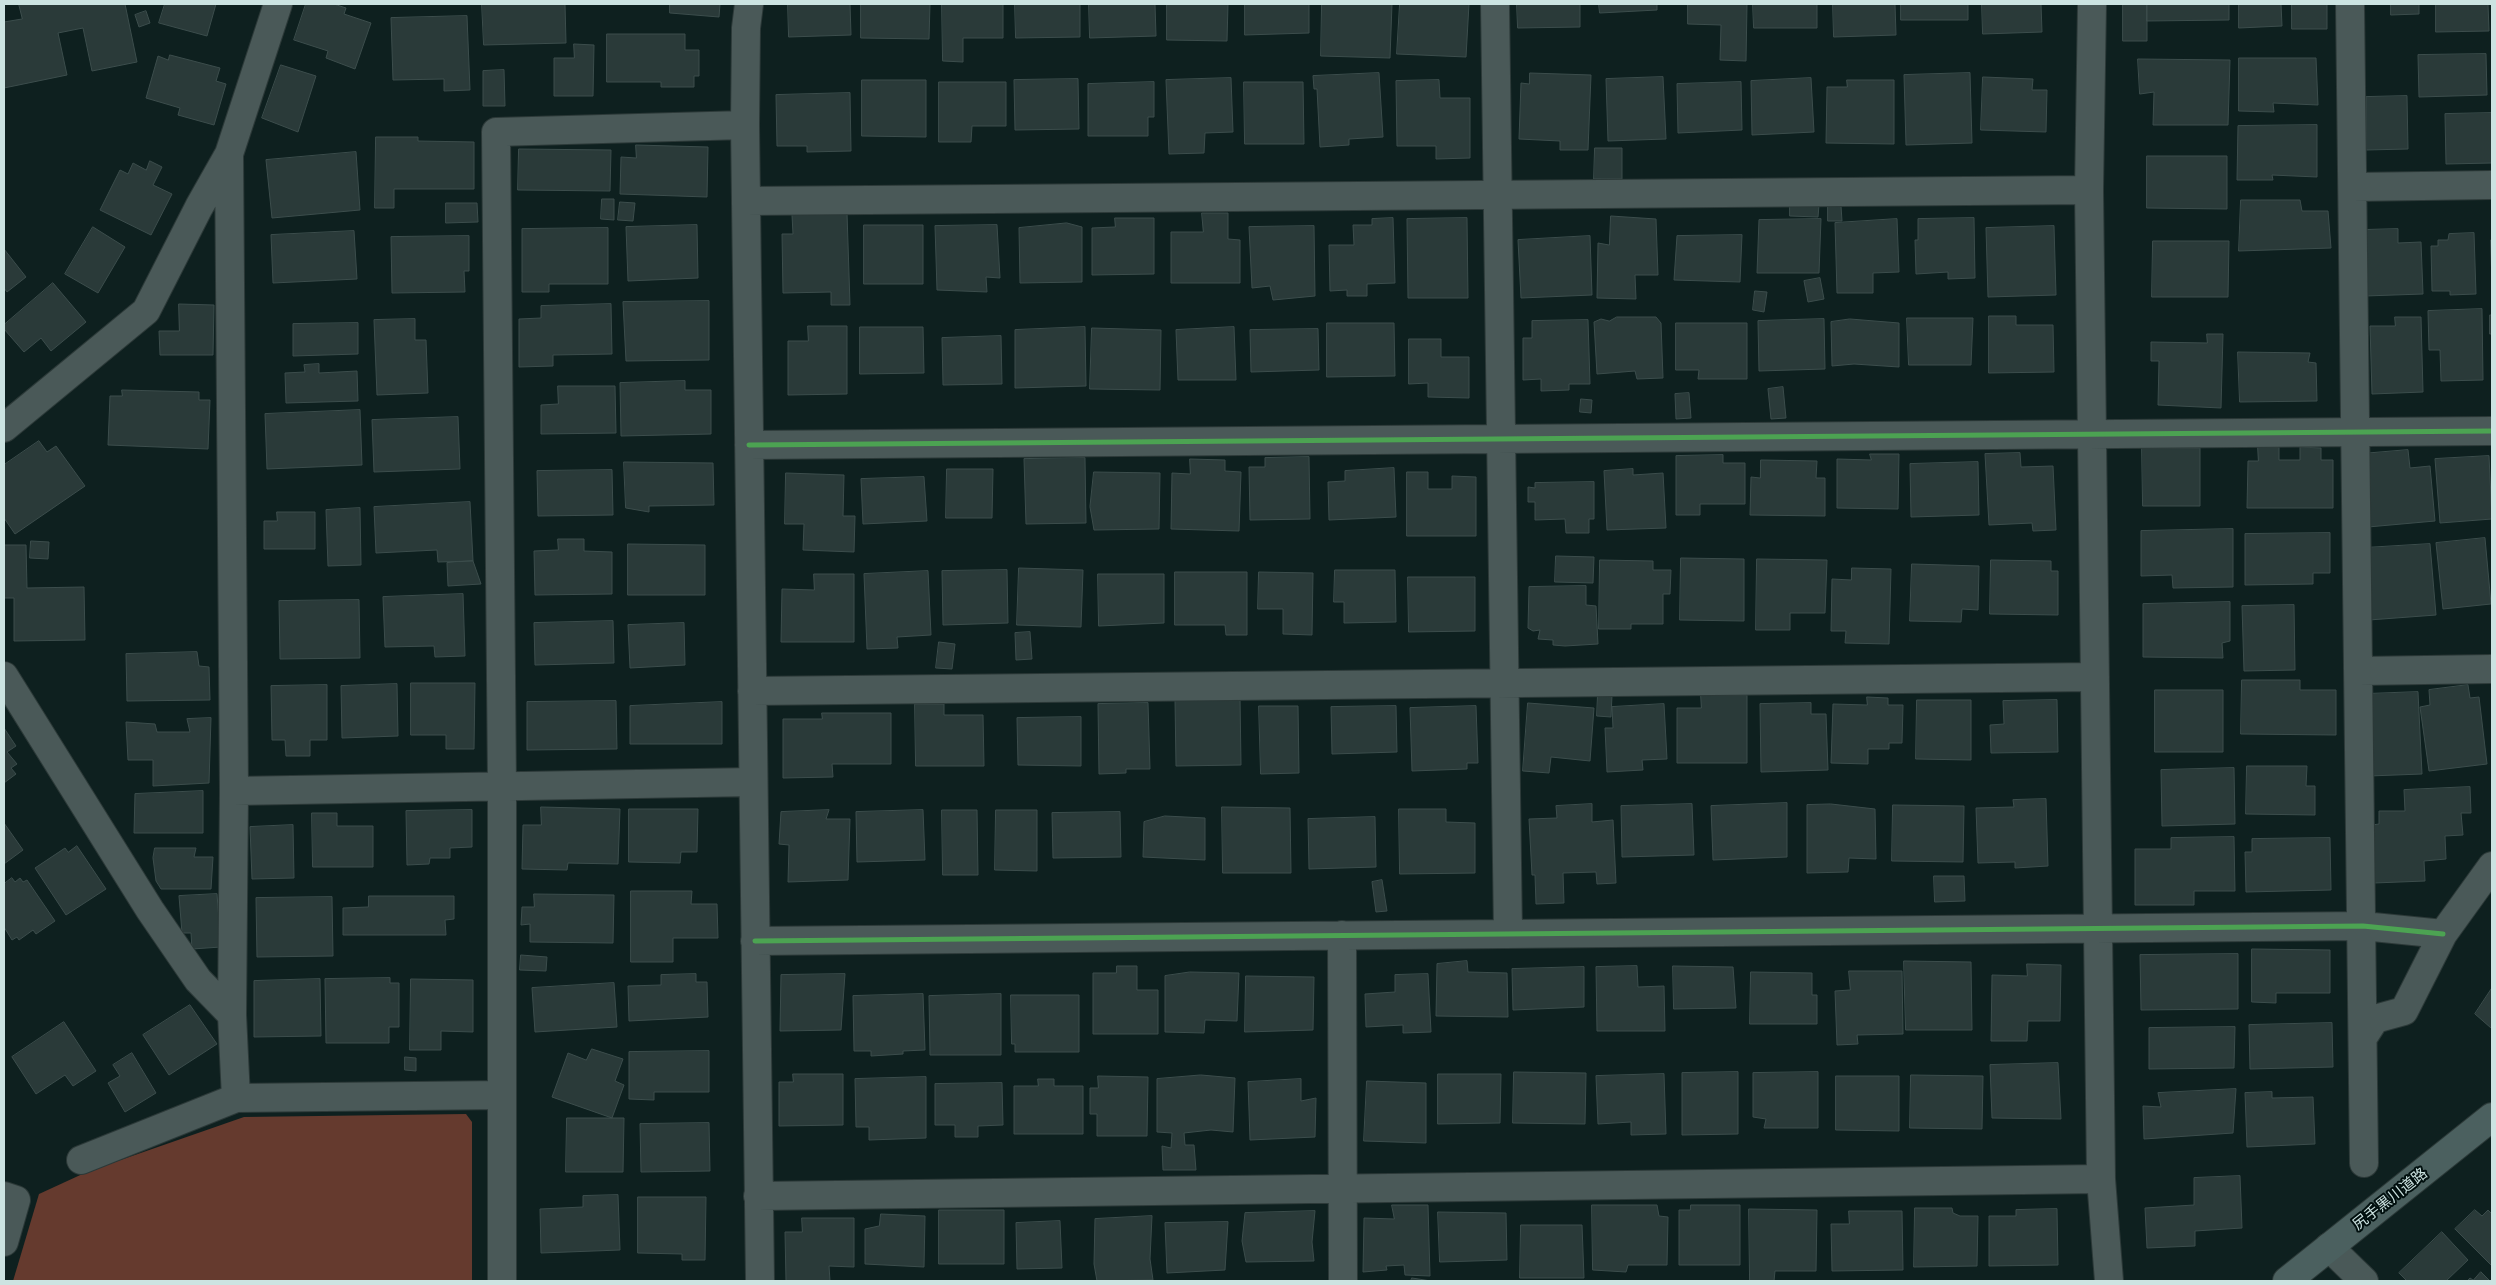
<!DOCTYPE html>
<html>
<head>
<meta charset="utf-8">
<style>
  body { margin:0 }
  #map { position:relative; width:2496px; height:1285px; overflow:hidden; background:#0e201f; font-family:"Golos Text",sans-serif }
  canvas { display:block }
  .frame { position:absolute; inset:0; border:5px solid #cce3e1; pointer-events:none }
</style>
</head>
<body>
<div id="map">
<canvas width="2496" height="1285"></canvas>
<div class="frame"></div>
</div>
<script>
const c = document.querySelector('canvas').getContext('2d');
c.lineJoin = 'round';
function paint(path, color) { c.fillStyle = color; c.fill(path, 'evenodd'); }
function strokePath(path, color, width, dash) { c.strokeStyle = color; c.lineWidth = width; c.lineCap = dash ? 'butt' : 'round'; c.setLineDash(dash || []); c.stroke(path); }
function drawText(font, color, halo, rows, align = 'center') {
  c.font = font + ' "Golos Text","Noto Sans JP",sans-serif'; c.lineWidth = 4; c.setLineDash([]); c.textBaseline = 'middle'; c.strokeStyle = halo; c.fillStyle = color; for (const [text, x, y, turn = 0] of rows) {
    c.save(); c.translate(x, y); c.rotate((+turn || 0) * Math.PI / 180); c.textAlign = isNaN(turn) ? turn : align; if (halo) c.strokeText(text, 0, 0); c.fillText(text, 0, 0); c.restore();
  }
}
paint(new Path2D(`
  M466 1114 472 1122V1281H13L39 1194 89 1171 244 1117Z`), '#653a2e');
const building = new Path2D(`
  M19 4H125L137 62 92 71 83 28 58 33 67 75 4 88V22L22 19Z
  M165 4H216L207 36 159 23Z
  M306 4H334L346 8 344 14 371 23 355 69 326 58 328 51 294 40Z
  M482 4H565L566 43 484 45Z
  M670 4H720L719 17 670 13Z
  M788 4H850L851 35 789 37Z
  M861 4H930L929 39 861 38Z
  M942 4H1003V38H963V62L943 61Z
  M1015 4H1080V37L1016 38Z
  M1089 4H1155L1156 36 1090 38Z
  M1167 4H1228L1227 41 1167 40Z
  M1245 4H1309V33L1245 35Z
  M1322 4H1392L1390 58 1321 56Z
  M1400 4H1469L1466 57 1397 54Z
  M1517 4H1580V27L1518 28Z
  M1599 4H1657V10L1600 13Z
  M1688 4H1747L1746 61 1720 60 1721 25 1688 24Z
  M1753 4H1817V28H1754Z
  M1833 4H1895L1896 35 1834 37Z
  M1901 4H1968V20H1901Z
  M1982 4H2041L2042 32 1983 34Z
  M2123 4H2147V41H2123Z
  M2147 4H2229V20L2147 21Z
  M2239 4H2281L2282 26 2239 28Z
  M2292 4H2327V29H2292Z
  M2391 4H2419V14L2391 15Z
  M2436 4H2488L2489 31 2436 32Z
  M146 11 150 23 139 27 135 15Z
  M467 16 470 90 444 91V79L393 80 391 18Z
  M607 34H685V50H699V76H694V87H661V82H607Z
  M574 44 594 45 593 96H554V58H574Z
  M2486 54 2487 95 2419 97 2418 55Z
  M170 55 220 68 216 81 226 84 214 125 178 115 180 108 146 98 158 56 168 60Z
  M2239 58H2316L2318 105 2273 103 2274 112 2239 111Z
  M2138 59 2230 60 2228 125H2153L2154 92 2140 94Z
  M281 65 316 76 298 132 262 118Z
  M504 70 505 106H483V71Z
  M1379 73 1383 137 1349 139V145L1320 147 1317 89H1314L1313 76Z
  M1530 73 1591 75 1588 150H1560V141L1519 139 1521 83 1529 84Z
  M1970 73 1972 143 1906 145 1904 75Z
  M1663 77 1666 139 1608 141 1606 79Z
  M1983 77 2033 79 2032 90H2047L2046 132 1981 130Z
  M1231 78 1233 132 1205 133 1204 153 1169 154 1166 80Z
  M1811 78 1814 132 1752 135 1751 81Z
  M1078 79 1079 129 1015 130 1014 80Z
  M862 80H926V137L862 136Z
  M1439 80 1440 98H1470V158L1436 159V146H1397L1396 81Z
  M1847 80H1894V144L1826 143 1827 87H1847Z
  M939 82H1006V126H972L971 142H939Z
  M1154 82V117H1148V136H1088V84Z
  M1244 82H1303L1304 144H1245Z
  M1741 82 1742 130 1678 133 1677 84Z
  M850 93 851 151 807 152V146H777L776 95Z
  M2407 96 2408 149 2366 150V97Z
  M2492 113V163L2446 164 2445 114Z
  M2317 125V177L2272 175 2273 180H2237L2238 126Z
  M376 137H418V141L474 142V189H394V208H375Z
  M636 145 708 147 707 197 620 194 621 157 636 158Z
  M1595 148H1622V179H1594Z
  M519 149 611 150 610 191 518 190Z
  M356 152 360 210 272 218 266 160Z
  M2147 156H2227V209L2147 208Z
  M150 161 162 167 153 185 172 194 151 235 100 210 120 170 128 174 133 163 146 170Z
  M602 199H614V220L601 219Z
  M2241 200H2300L2302 211H2328L2331 248 2239 251Z
  M620 202 635 203 633 221 618 220Z
  M446 203H477L478 222 446 223Z
  M1790 204 1819 205 1818 217 1790 216Z
  M1828 206H1841L1842 221H1828Z
  M847 213 850 305H831V292L783 293 782 234H793L792 215Z
  M1202 213H1228V239L1240 240V283H1171V232H1203Z
  M1611 216 1656 219 1658 275H1635L1636 299 1597 298 1598 243 1609 245Z
  M1115 218H1154V274L1092 275V228L1115 227Z
  M1393 218 1395 283 1367 284V296H1347V290L1330 291 1329 245H1354L1353 225H1372V219Z
  M1467 218 1468 298H1408L1407 219Z
  M1974 218 1975 278 1948 279V272L1916 274 1915 240H1918V219Z
  M1821 219 1819 273H1757L1759 220Z
  M1897 219 1899 272 1873 273V293H1837L1835 223Z
  M1067 223 1082 227V282L1020 283 1019 228Z
  M697 225 698 278 628 281 626 227Z
  M864 225H923V284H864Z
  M997 225 1000 278 986 277 987 292 937 290 935 226Z
  M1314 226 1315 296 1273 300 1270 286 1252 288 1249 227Z
  M2054 226 2056 295 1988 297 1986 228Z
  M93 227 125 247 98 293 65 274Z
  M608 228V284H549V292H522V229Z
  M2398 229V243L2421 242 2423 294 2365 296 2363 230Z
  M354 231 357 279 273 283 271 235Z
  M2474 233 2476 294 2450 295V291H2432L2431 246H2438V240H2448L2449 234Z
  M1742 235 1740 282 1674 280 1677 236Z
  M469 236V271H464L465 292 392 293 391 237Z
  M1590 236 1592 295 1521 298 1518 240Z
  M2491 240H2492V283Z
  M2153 241H2229L2228 297H2152Z
  M4 249 26 277 7 292 4 288Z
  M1820 278 1824 299 1808 302 1804 281Z
  M53 283 86 322 51 351 41 338 24 352 4 329V325Z
  M1755 291 1767 292 1764 312 1753 310Z
  M709 301V360L626 361 623 302Z
  M179 304 214 305 213 355H160L159 331H179Z
  M611 304 612 354 553 355V366L519 367V319L541 318V306Z
  M2482 309 2483 380 2441 381 2440 350H2429L2428 311Z
  M2490 315H2492V334H2490Z
  M1989 316H2016V325H2053L2054 372 1989 373Z
  M1617 317H1656L1661 323 1663 378 1637 379 1635 371 1597 374 1594 322 1601 319 1609 321Z
  M2395 317H2421L2423 392 2372 394 2370 326H2395Z
  M1907 318H1973L1971 365H1909Z
  M415 319V340H426L428 393 377 395 374 320Z
  M1824 319 1825 369 1759 371 1758 321Z
  M1850 319 1899 323V367L1854 364 1832 366 1831 322Z
  M1588 320 1590 384H1569V390L1541 391V379L1523 380V338H1532V321Z
  M358 323V354L293 356V324Z
  M1327 323H1394L1395 376 1327 377Z
  M1676 323H1747V379H1698L1699 370H1676Z
  M808 326H847V394L788 395V341H808Z
  M860 327H923L924 373 860 374Z
  M1085 327 1086 386 1015 388V330Z
  M1234 327 1236 380H1178L1176 330Z
  M1092 328 1161 330 1160 390 1090 389Z
  M1318 329 1319 370 1251 372 1250 330Z
  M2207 334H2223L2221 408 2158 405 2159 361H2151V342L2207 343Z
  M1001 336 1002 384 943 385 942 338Z
  M1409 339H1441V357H1469V398L1428 397V383L1409 384Z
  M2238 352 2310 353 2308 362 2316 363 2317 401 2240 402Z
  M319 364V373L357 371 358 401 286 403 285 373 305 372 304 365Z
  M685 381V390H711V434L621 436 620 383Z
  M558 386H615L616 433 541 434V405L558 404Z
  M1783 387 1786 418 1771 419 1768 389Z
  M122 390 199 392V400H210L208 449 108 445 110 396H122Z
  M1689 393 1691 418 1676 419 1675 394Z
  M1581 399 1592 400 1591 413 1580 412Z
  M360 410 362 465 267 469 265 414Z
  M458 417 460 469 374 472 372 420Z
  M39 441 47 452 56 446 85 486 15 534 4 518V465Z
  M2258 447H2279V460H2300V447L2321 448V460H2333V508H2247L2248 461H2258Z
  M2142 448H2200V506H2143Z
  M2408 450 2410 468 2430 466 2435 521 2368 527 2361 454Z
  M2020 453 2021 467 2053 466 2056 530 2033 531 2032 523 1989 525 1985 454Z
  M1870 454H1899L1898 509 1837 508V459L1871 460Z
  M1723 455V463H1745V504H1700V515H1676V456Z
  M2489 456 2492 519 2440 523 2435 459Z
  M1309 457 1310 519 1250 520 1249 467H1265V458Z
  M1085 458 1086 523 1026 524 1024 459Z
  M1190 459 1225 460V471L1241 472 1239 531 1171 529 1172 473 1190 474Z
  M1761 460 1817 461 1816 478H1825V516L1750 515 1751 477 1760 478Z
  M624 462 713 463 714 505 649 506V512L626 508Z
  M1978 462 1979 515 1911 517 1910 464Z
  M1394 468 1396 517 1329 520 1328 482 1345 481V471Z
  M947 469H993L992 518H946Z
  M1633 469V475L1663 473 1666 528 1607 530 1604 471Z
  M612 470 613 515 538 516 537 471Z
  M1094 472 1160 473 1159 529 1094 530 1090 507Z
  M1407 472H1428V489H1452V476L1476 477V536H1407Z
  M786 473 844 475 843 516H855L854 552 803 550 804 524H785Z
  M924 477 927 521 863 524 861 479Z
  M1594 482V519H1589V533H1566L1565 519 1535 520V502H1528V487L1535 488V483Z
  M470 502 473 561 438 562 437 550 376 553 374 507Z
  M360 508 361 565 328 566 326 510Z
  M277 512H315V549H264V521H277Z
  M2233 529V587L2173 588 2172 575 2141 576V531Z
  M2330 533V573H2313V584L2245 585V534Z
  M2485 538 2491 604 2443 609 2436 543Z
  M558 539H584V551L612 552V594L535 595 534 551 558 550Z
  M31 541 49 542 48 559 30 558Z
  M628 544 705 545V595H628Z
  M2430 544 2436 615 2369 620 2364 548Z
  M4 545H26L27 588 84 587 85 640 14 641V598H4Z
  M1556 556 1594 557 1593 583 1555 582Z
  M1681 558 1744 559V621L1680 620Z
  M1757 559 1827 560 1825 613H1790V630H1756Z
  M1600 560 1653 561V570H1671L1670 594H1663V624H1631V629H1599Z
  M1991 560 2051 561V571H2058V615L1990 614Z
  M473 561 481 584 448 586 447 563Z
  M1912 564 1979 566 1978 610 1962 609 1961 622 1910 621Z
  M1019 568 1083 570 1081 627 1017 625Z
  M1852 568 1891 569 1889 644 1845 643 1846 631H1831L1832 579 1851 580Z
  M1007 570 1008 623 943 625 942 571Z
  M1335 570H1395L1396 622 1344 623V602H1334Z
  M928 571 931 635 897 637 898 648 867 649 864 574Z
  M1175 572H1247V635H1226L1225 625H1175Z
  M1259 572 1313 573 1312 635 1283 634V609H1258Z
  M814 574H854V642H781L782 589 814 590Z
  M1098 574H1164V623L1099 626Z
  M1408 577H1475V631L1409 632Z
  M1586 586V605L1596 606 1598 644 1565 646 1553 645V640L1538 639 1540 630 1533 631 1528 628 1529 587Z
  M463 594 465 656 435 657 434 646 385 647 383 597Z
  M359 600 360 658 280 659 279 601Z
  M2230 602V641L2222 643 2223 658 2143 657V604Z
  M2294 605 2295 670 2244 671 2242 606Z
  M613 621 614 663 535 665 534 623Z
  M684 623 685 665 630 668 628 625Z
  M1030 632 1032 659 1016 660 1015 633Z
  M939 642 955 644 952 669 936 668Z
  M197 652 199 666 209 667 210 700 127 701 126 654Z
  M2242 680H2300V690H2336V735L2241 734Z
  M411 683H475L474 749H446V735H411Z
  M397 684 398 736 342 738 341 686Z
  M327 685V740H310V756H286L285 740H272L271 686Z
  M2468 685 2470 698 2479 697 2487 764 2429 771 2420 707 2430 705 2429 690Z
  M2155 690H2223V752H2155Z
  M2418 692 2422 774 2369 776 2366 694Z
  M1598 694 1612 695 1611 717 1597 716Z
  M1701 695H1747V763H1677V708H1701Z
  M1240 697 1241 765 1176 766 1175 699Z
  M1867 697 1888 698V705H1903L1902 743H1889V749H1868V764L1831 763 1833 704 1867 705Z
  M1917 700H1971V760L1916 759Z
  M2057 700 2058 752 1991 753 1990 725 2004 724 2003 701Z
  M616 701 617 749 527 750V702Z
  M722 702V744H630V706Z
  M1148 703 1150 769H1126V773L1099 774 1098 704Z
  M1528 703 1594 708 1590 761 1551 757 1549 773 1523 771Z
  M1811 703V714H1826L1828 770 1761 772 1760 704Z
  M915 704H944V715H983L984 766H916Z
  M1664 704 1667 759 1642 760 1643 770 1607 772 1605 728H1613L1612 707Z
  M1259 706H1298L1299 773 1261 774Z
  M1396 706 1397 752 1332 754 1331 707Z
  M1476 706 1478 763H1467V769L1412 771 1410 708Z
  M822 713H891V764H832L833 777 783 778V719H822Z
  M1081 717V766L1018 765 1017 718Z
  M211 718 209 783 153 786V760H128L126 722 155 724 157 732H190L187 719Z
  M4 728 16 746 7 752 17 764 11 768 16 774 4 783Z
  M2247 766H2307L2306 786H2315V815L2246 814Z
  M2234 768 2235 824 2162 826 2161 770Z
  M2470 787 2471 813H2461L2463 835 2445 836 2446 859 2424 861 2425 881 2374 883 2372 825 2379 824V811H2405L2404 790Z
  M203 791V833H134L135 794Z
  M2046 799 2048 866 2015 868V862L1978 863 1976 808 2014 807 2013 800Z
  M1787 803V857L1713 860 1711 806Z
  M1592 804V822L1613 820 1616 883 1597 884 1596 872 1563 873 1564 903 1536 904 1535 875H1532L1529 819 1557 818 1556 806Z
  M1692 804 1694 855 1622 857 1621 806Z
  M1831 804 1875 809 1876 859 1849 858 1848 872 1807 873V805Z
  M1893 805 1964 806 1963 862 1892 861Z
  M541 807 620 809 618 864 568 863 567 870 522 869 523 825H541Z
  M1222 807 1290 808 1291 873H1223Z
  M629 809H698L697 852H681L680 863 629 862Z
  M1399 809H1446V822L1475 823V873L1400 874Z
  M472 810V847L450 848V858H430L429 864 407 865 406 811Z
  M829 810 826 819H850L848 880 788 882 789 845 779 844 781 812Z
  M923 810 925 860 857 862 856 812Z
  M942 810H977L978 875H943Z
  M996 810H1037V871L995 870Z
  M1120 812 1121 857 1053 858 1052 813Z
  M312 813H337V826H373V867H313Z
  M1165 816 1205 818V860L1143 857 1144 822Z
  M1375 817 1376 867 1309 869 1308 819Z
  M4 823 23 850 4 864Z
  M293 825 294 878 252 879 250 827Z
  M2234 837 2235 891H2194V905H2135V849H2171V838Z
  M2330 838 2331 890 2246 892 2245 852H2252V839Z
  M77 846 106 889 66 915 35 868 65 848 68 852Z
  M155 848H196L194 857H213L211 889H161L156 881 153 858Z
  M1934 876H1964L1965 901 1935 902Z
  M12 878 15 882 20 878 23 882 27 880 55 921 36 934 33 930 19 940 17 937 12 940 4 927V884Z
  M1382 880 1387 911 1376 912 1372 882Z
  M631 891H692L691 904H717L718 938H673V962H631Z
  M217 894 221 947 192 949 191 933H182L179 896Z
  M534 894 614 895 613 943 530 942V924L521 925 522 907H534Z
  M369 896H454V919L445 920 446 935H343V908L368 907Z
  M332 897 333 956 257 957 256 898Z
  M2252 949 2330 950V993H2276V1003L2252 1002Z
  M2238 954V1009L2141 1010 2140 955Z
  M521 955 547 957 546 971 520 970Z
  M1467 961 1468 972 1507 973 1508 1017 1436 1016 1437 964Z
  M1904 961 1971 962 1972 1030H1906Z
  M2027 964 2061 965 2060 1021H2028L2027 1041H1991L1992 975 2027 976Z
  M1117 966H1137V990H1158V1034H1093V973H1116Z
  M1637 966 1638 987 1664 986 1665 1031H1597L1596 967Z
  M1673 966 1733 967 1736 1008 1674 1009Z
  M1584 967V1007L1513 1010 1512 969Z
  M1849 971H1902L1903 1034 1857 1035 1858 1044 1837 1045 1835 991 1850 990Z
  M1190 972 1239 973 1237 1021 1205 1020 1204 1033 1165 1032V976Z
  M1751 972 1812 973V995H1817V1024H1750Z
  M696 974V982H707L708 1017 629 1021 628 986 661 985V975Z
  M845 974 841 1030 780 1031 781 975Z
  M1428 974 1431 1032 1403 1033V1025L1366 1027 1365 994 1395 992V975Z
  M1246 976 1314 977 1313 1030 1245 1032Z
  M390 978V983H399V1027H389V1043H326L325 979Z
  M320 979 321 1036 254 1037V981Z
  M411 979 473 980V1032L441 1031V1050H410Z
  M614 983 617 1027 535 1032 532 988Z
  M2492 988V1027L2491 1028 2475 1014Z
  M923 994 925 1050 903 1051V1054L871 1056V1051H854L853 996Z
  M1001 994V1055H930L929 996Z
  M1011 995H1079V1052H1015V1044H1012Z
  M190 1005 217 1044 169 1075 143 1035Z
  M64 1022 96 1071 73 1086 65 1075 36 1094 12 1057Z
  M2332 1023 2333 1067 2250 1069 2249 1025Z
  M2235 1027 2234 1068 2149 1069V1028Z
  M592 1049 623 1059 615 1081 624 1085 612 1118 552 1097 568 1053 586 1060Z
  M709 1051V1092H654V1100L629 1099V1052Z
  M132 1053 156 1093 125 1112 108 1083 120 1076 113 1065Z
  M405 1057 416 1058V1071L405 1070Z
  M2058 1063 2061 1119 1992 1118 1990 1065Z
  M1514 1072 1586 1073 1585 1124 1513 1123Z
  M1738 1072V1134L1682 1135V1073Z
  M1818 1072V1128H1764L1766 1119 1753 1117V1073Z
  M793 1074H843V1125L779 1126V1082H793Z
  M1438 1074H1501L1500 1123 1438 1124Z
  M1664 1074 1666 1134 1631 1135V1122L1598 1124 1596 1076Z
  M1201 1075 1235 1078 1233 1132 1211 1130 1184 1133 1185 1145H1194L1196 1170H1163L1162 1146 1171 1148 1172 1133 1157 1132V1079Z
  M1911 1075 1983 1076 1982 1129 1910 1128Z
  M1098 1076 1148 1077 1147 1136H1097V1114H1090V1088H1098Z
  M1836 1076H1899V1131L1836 1130Z
  M926 1077V1138L869 1140V1127H856L855 1079Z
  M1038 1079H1054V1086H1083V1134H1014V1086H1038Z
  M1301 1079V1101L1316 1098 1315 1137 1250 1140 1248 1082Z
  M1367 1081 1426 1083V1143L1364 1141Z
  M1002 1083 1003 1125 978 1126V1137H955V1125H935V1084Z
  M2236 1089 2233 1133 2144 1139 2143 1106 2161 1107 2158 1093Z
  M2272 1092V1098L2313 1097 2315 1144 2247 1147 2245 1093Z
  M567 1118H624L623 1172H566Z
  M709 1123 710 1171 641 1172 640 1124Z
  M2240 1176 2242 1228 2195 1231V1246L2147 1248 2145 1208 2194 1205V1178Z
  M618 1195 620 1250 541 1253 540 1209 583 1207V1196Z
  M638 1197H706L705 1260H682V1254L638 1253Z
  M1392 1205H1428L1430 1276 1405 1275 1404 1265 1386 1266 1387 1270 1363 1272 1364 1218 1394 1219Z
  M1592 1205H1657L1659 1216 1668 1217 1667 1265H1628L1626 1272 1593 1270Z
  M1691 1205H1740V1265H1679V1210H1690Z
  M1915 1208H1952L1953 1213 1960 1216H1978L1977 1266 1914 1267Z
  M1749 1209 1817 1210 1816 1271H1775L1774 1281H1750Z
  M2057 1209 2058 1265 1989 1266V1216H2016V1210Z
  M939 1210H1004V1264H939Z
  M2475 1210 2482 1216 2488 1210 2492 1214V1266L2455 1229Z
  M1315 1211 1312 1242 1314 1261 1246 1262 1242 1241 1245 1213Z
  M1849 1211H1902L1903 1270 1832 1271 1831 1224H1849Z
  M1438 1212 1506 1213 1507 1260 1440 1262Z
  M881 1214 925 1216 924 1267 865 1264V1229L879 1226Z
  M1152 1216 1150 1259 1153 1280 1097 1281 1094 1264 1095 1219Z
  M802 1218H854V1267L829 1266 830 1281H786L785 1232H802Z
  M1060 1221 1062 1268 1017 1269 1016 1223Z
  M1228 1222 1225 1270 1167 1273 1165 1223Z
  M1521 1225H1582L1584 1278H1520Z
  M2442 1232 2468 1260 2446 1281H2407L2399 1273Z
  M2481 1272 2490 1281H2467L2470 1278 2473 1280Z
  M1412 1278 1431 1281H1411Z`);
paint(building, '#2a3a39');
strokePath(building, '#3c4d4c', 1);
const minor = new Path2D(`
  M749 4 746 28 745 125 760 1281
  M1495 4 1508 934
  M2092 4 2089 190 2101 1179 2109 1281
  M2350 4 2364 1163
  M229 154 234 791 232 1015 236 1098
  M2353 187 2492 185
  M746 201 2089 190
  M4 428 146 311 199 207 229 154 278 4
  M749 445 2492 431
  M2359 671 2492 669
  M4 676 150 910 198 980 232 1015
  M752 691 2095 677
  M234 791 753 782
  M1342 935 1343 1281
  M755 941 2363 926 2443 934
  M2364 1036 2375 1019 2404 1011 2443 934 2492 866
  M81 1160 236 1098 502 1095
  M4 1196 16 1200 4 1242
  M758 1196 2101 1179
  M2329 1247 2364 1281
  M502 1281V787L496 132 745 125`);
const major = new Path2D(`
  M2287 1281 2492 1117`);
strokePath(minor, '#2c3938', 30);
strokePath(major, '#2c3938', 30);
strokePath(minor, '#4a5958', 28);
strokePath(major, '#4b605f', 28);
strokePath(new Path2D(`
  M749 445 2492 431
  M755 941 2363 926 2443 934`), '#4ca352', 5);
drawText('15px', '#cce3e1', '#010f0e', [
  ["尻手黒川道路",2390,1199,-38]
]);
</script>
</body>
</html>
